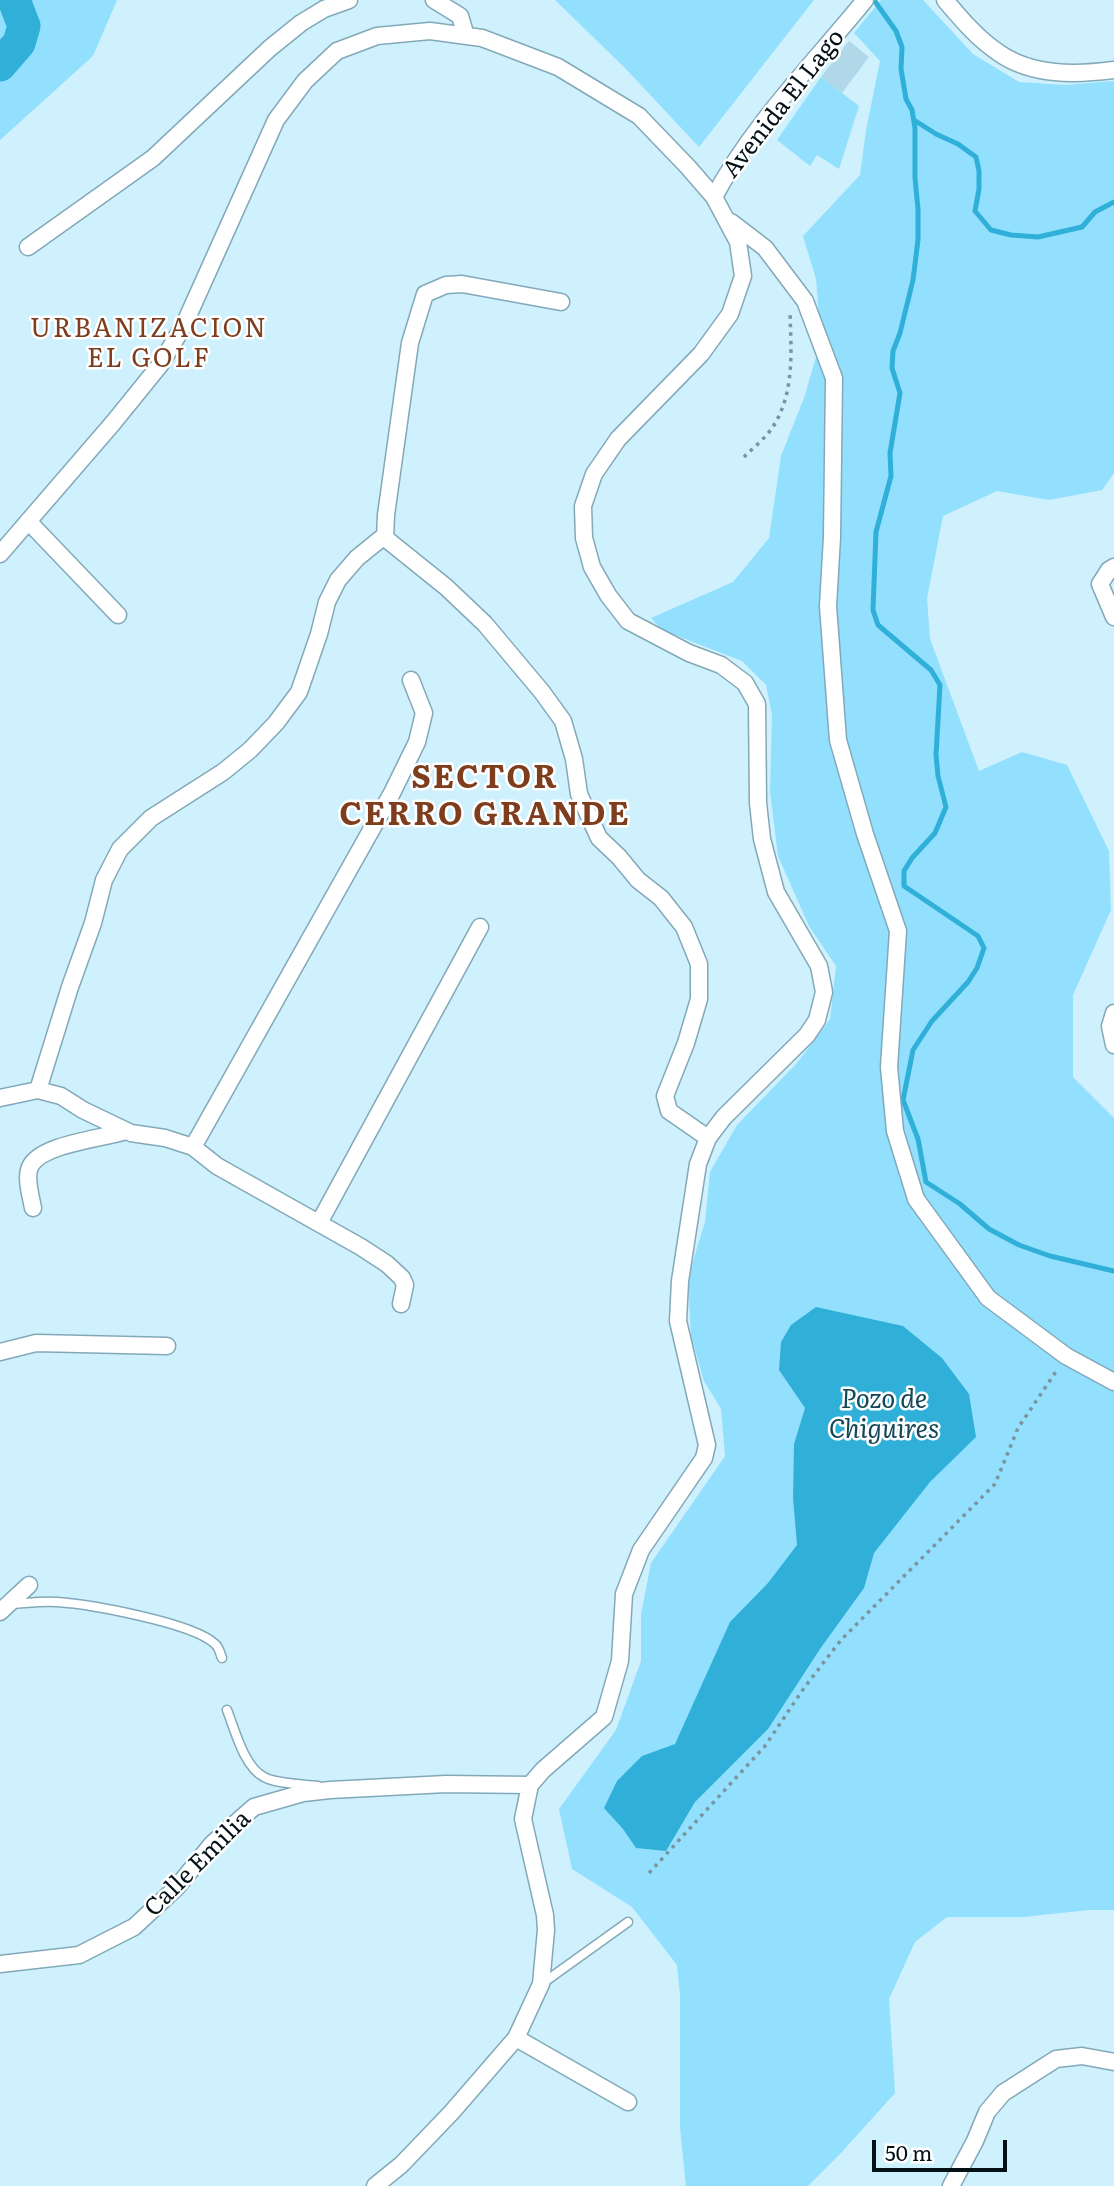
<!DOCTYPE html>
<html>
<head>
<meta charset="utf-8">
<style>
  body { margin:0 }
  #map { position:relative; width:1114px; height:2186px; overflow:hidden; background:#cff0fd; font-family:Literata,serif }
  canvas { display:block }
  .scale { position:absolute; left:872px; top:2140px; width:135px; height:32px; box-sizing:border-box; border:4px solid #031016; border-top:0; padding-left:9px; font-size:21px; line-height:24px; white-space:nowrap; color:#031016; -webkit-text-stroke:5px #fff; paint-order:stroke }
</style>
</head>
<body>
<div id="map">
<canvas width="1114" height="2186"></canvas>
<div class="scale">50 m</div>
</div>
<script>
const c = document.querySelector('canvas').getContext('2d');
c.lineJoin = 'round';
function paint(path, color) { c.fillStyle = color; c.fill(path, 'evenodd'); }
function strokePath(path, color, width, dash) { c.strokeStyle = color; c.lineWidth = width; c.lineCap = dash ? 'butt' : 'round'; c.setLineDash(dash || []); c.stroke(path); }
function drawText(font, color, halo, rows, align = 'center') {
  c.font = font + ' Literata,serif'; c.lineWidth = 5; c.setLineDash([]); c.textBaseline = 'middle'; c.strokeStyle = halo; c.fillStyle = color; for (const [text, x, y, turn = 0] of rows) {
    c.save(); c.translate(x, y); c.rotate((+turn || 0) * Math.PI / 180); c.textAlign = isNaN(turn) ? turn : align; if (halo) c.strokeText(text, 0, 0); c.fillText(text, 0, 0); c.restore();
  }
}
paint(new Path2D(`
  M0 0H117L93 56 0 140Z
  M555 0H814L699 147 625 68Z
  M881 0H923L973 54 1019 82 1065 85 1114 81V473L1102 490 1049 500 997 491 943 516 927 598 930 639 979 771 1022 752 1067 765 1109 851 1111 910 1073 995V1077L1114 1118V1910H1089L1023 1917H947L915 1942 889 1999 895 2093 841 2153 808 2186H686L680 2128V1995L677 1965 632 1907 572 1869 559 1809 616 1730 641 1661V1614L651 1563 725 1456 721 1409 704 1381 691 1336 688 1277 705 1222 710 1172 737 1125 797 1063 830 1019 836 966 809 926 778 856 770 791 772 715 766 685 742 661 662 630 651 618 733 582 769 538 781 456 804 398 821 340 816 279 803 236 860 175 866 130 880 61 854 33Z
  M821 77 859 106 839 169 817 155 810 166 777 140Z`), '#92e0fe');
paint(new Path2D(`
  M816 1307 903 1326 942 1358 969 1394 976 1437 930 1482 874 1553 864 1588 820 1649 768 1729 695 1802 666 1851 636 1848 623 1829 604 1808 617 1781 642 1756 675 1744 730 1622 768 1583 797 1545 793 1498 794 1444 805 1408 779 1370 781 1342 791 1325Z`), '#30b0d9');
strokePath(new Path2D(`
  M874 0 896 31 902 47 901 69 906 99 912 110 915 128V178L918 209V240L913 280 900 333 893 351 892 368 900 393 890 453 891 476 876 532 873 610 878 625 931 670 940 685 936 755 938 776 946 807 935 833 912 858 904 871V886L978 936 984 948 977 968 968 982 932 1021 913 1050 903 1100 918 1139 926 1182 960 1204 989 1229 1019 1245 1050 1256 1114 1271
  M914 120 936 134 958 144 976 157 979 171V189L975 211 991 230 1011 235 1038 237 1082 227 1095 212 1114 202`), '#30b0d9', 5);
strokePath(new Path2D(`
  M0 65 19 43 24 26 14 0`), '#30b0d9', 33);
paint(new Path2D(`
  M849 41 869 57 842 93 821 77Z`), '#b0d8e9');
const service = new Path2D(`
  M13 1604C28 1603 43 1601 57 1602 89 1604 194 1623 215 1644 219 1647 220 1653 222 1658
  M227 1710C235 1730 244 1767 264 1777 276 1784 303 1784 318 1786
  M543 1983 628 1922`);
const minor = new Path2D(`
  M434 0 460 16 466 36
  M945 0C961 19 978 39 999 53 1032 76 1076 75 1114 70
  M731 222 765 248 805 301 834 378 832 537 828 606 838 740 865 834 898 931 889 1067 895 1131 916 1199 988 1298 1066 1356 1114 1382
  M28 247 153 158 270 48 301 23 324 9 349 0
  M28 521 118 615
  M385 538 446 587 485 624 542 692 563 721 574 759 579 794 599 838 619 857 638 880 661 898 684 927 699 964V999L686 1043 665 1096 669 1111 708 1138
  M385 538 386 515 410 343 425 294 446 285 462 284 561 302
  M0 554 113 423 160 365 184 325 276 120 305 81 337 51 377 36 430 31 482 38 558 67 639 116 688 167 714 197
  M1114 567 1109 570 1100 584 1114 617
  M1114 1013 1110 1026 1114 1045
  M38 1090 70 987 93 923 104 880 120 849 151 818 223 772 250 750 276 723 299 692 319 634 327 602 338 580 357 558 383 537 385 538
  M0 1098 38 1090 61 1096 83 1110 131 1133 165 1138 193 1147 217 1166 361 1247 387 1264 402 1278 405 1285 401 1304
  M193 1147 392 793 417 742 424 713 411 680
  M33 1208C31 1197 26 1181 29 1170 35 1144 103 1139 126 1131
  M319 1223 480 927
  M0 1352 36 1343 167 1346
  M0 1612 29 1585
  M0 1964 79 1955 134 1927 177 1887 212 1844 254 1807 303 1793 330 1790 446 1784 530 1785
  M516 2038 628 2102
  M375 2186 401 2165 451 2113 516 2038 541 1984 546 1930 545 1915 523 1819 530 1785 543 1770 604 1717 620 1661 624 1594 641 1550 704 1458 707 1445 678 1321 680 1281 698 1164 708 1138 724 1117 807 1035 817 1020 824 992 819 966 776 892 762 839 758 803 757 704 745 683 721 665 689 653 628 621 608 595 592 567 584 538 583 506 594 474 618 439 701 354 730 314 743 276 738 242 714 197C753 124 813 64 865 0
  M951 2186 975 2141 987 2112 1003 2093 1056 2059 1082 2056 1114 2062`);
strokePath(service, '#82a9b9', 11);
strokePath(minor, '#82a9b9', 19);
strokePath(new Path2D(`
  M744 457C754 447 767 437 774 425 795 391 791 349 790 311
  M649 1873 765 1746 804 1688 841 1640 995 1484 1018 1428 1057 1370`), '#7b949e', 3.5, [3.5, 5]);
strokePath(service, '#fff', 8);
strokePath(minor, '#fff', 16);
drawText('24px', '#031016', '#fff', [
  ["Avenida El Lago",784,104,-52],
  ["Calle Emilia",198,1864,-45]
]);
c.letterSpacing = '2px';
drawText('26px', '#7e3e1e', '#fff', [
  ["URBANIZACION",149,329],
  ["EL GOLF",149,359]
]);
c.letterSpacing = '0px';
drawText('italic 26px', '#144859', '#fff', [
  ["Pozo de",884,1400],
  ["Chiguires",884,1430]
]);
c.letterSpacing = '2px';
drawText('bold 32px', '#7e3e1e', '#fff', [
  ["SECTOR",485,779],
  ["CERRO GRANDE",485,816]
]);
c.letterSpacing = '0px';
</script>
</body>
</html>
